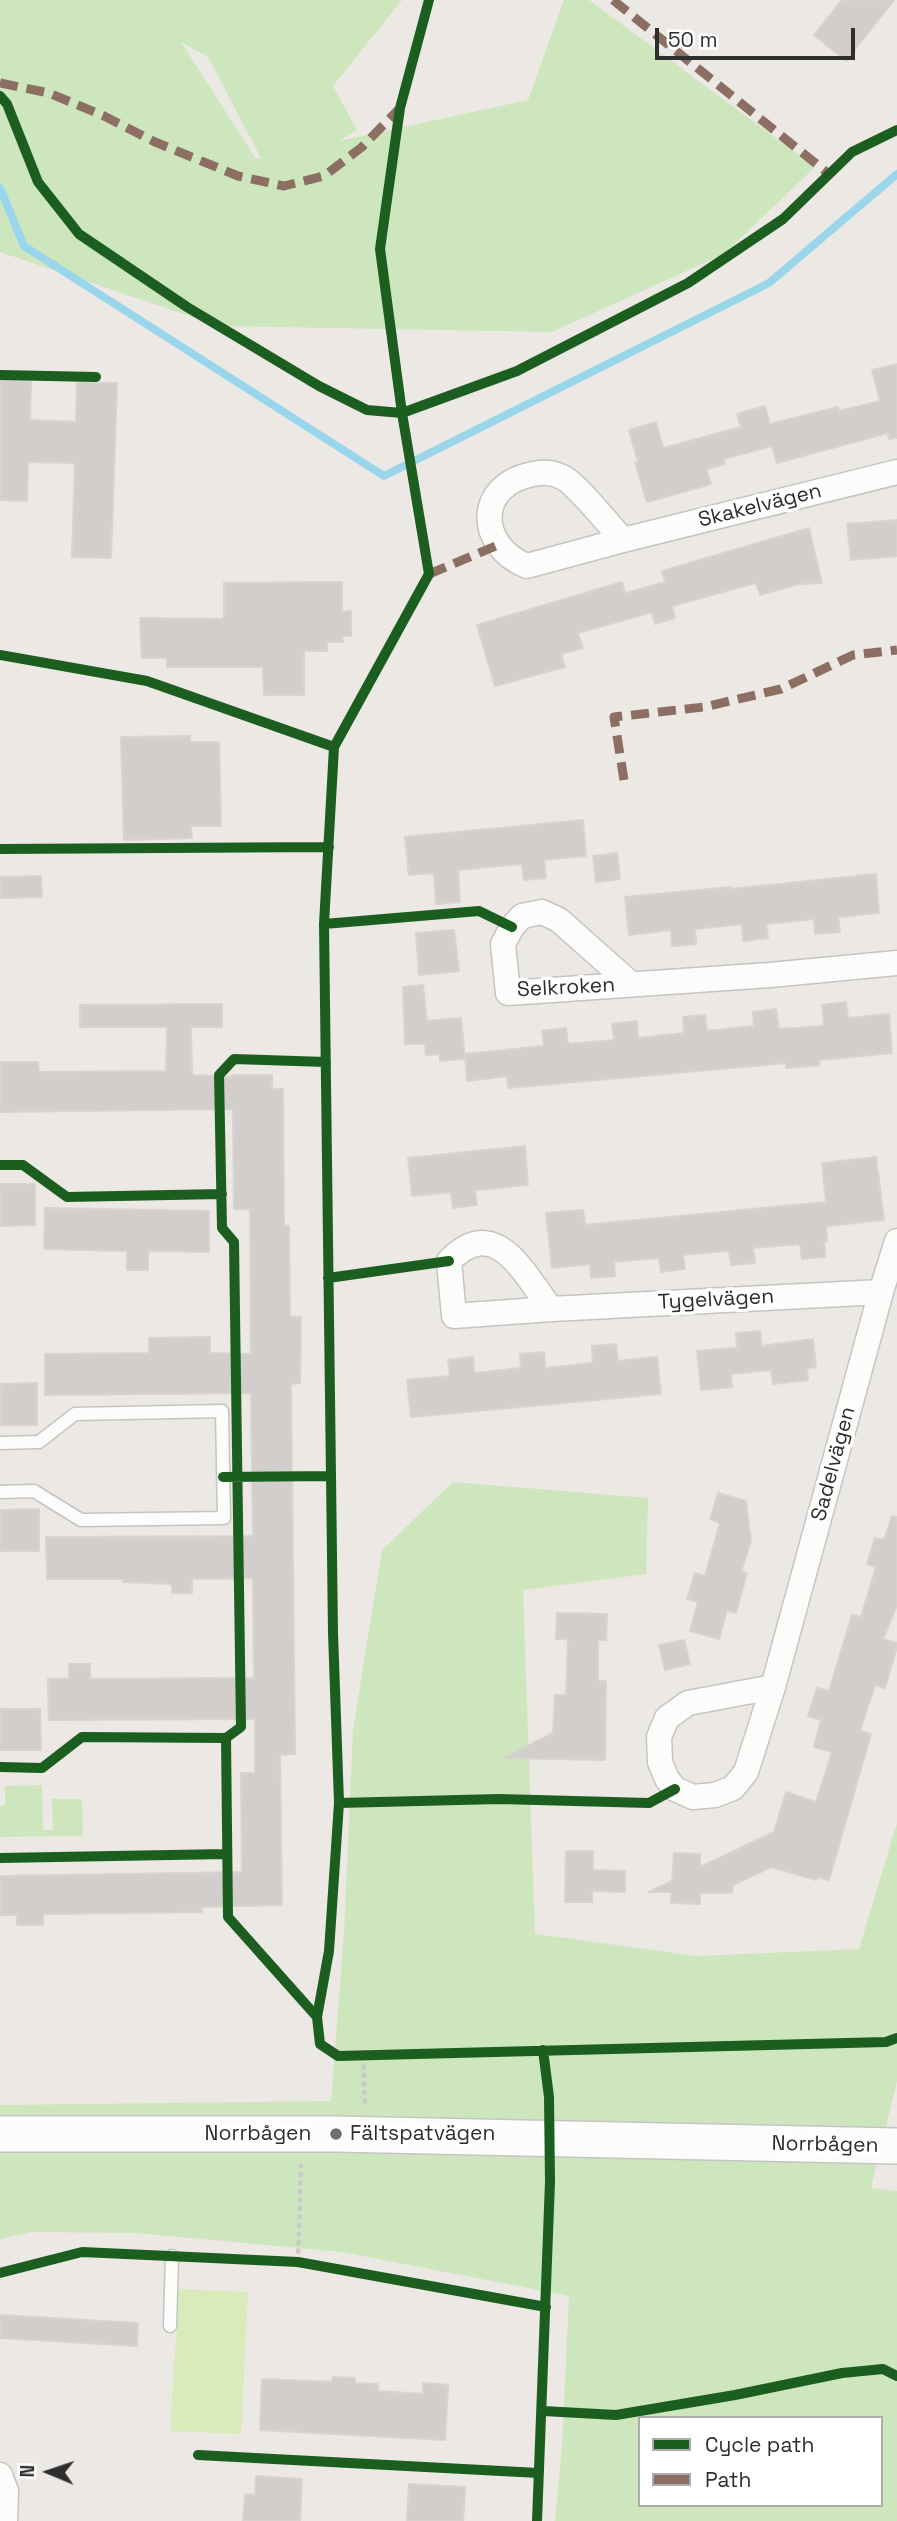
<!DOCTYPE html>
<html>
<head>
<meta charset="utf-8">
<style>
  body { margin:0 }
  #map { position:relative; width:897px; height:2521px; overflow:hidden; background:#ece8e4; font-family:"Space Grotesk",sans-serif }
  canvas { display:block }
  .legend { position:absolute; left:638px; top:2416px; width:245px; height:91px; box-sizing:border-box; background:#fff; border:2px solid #ababab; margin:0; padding:9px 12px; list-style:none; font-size:21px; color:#2e2e2e }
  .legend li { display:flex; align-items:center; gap:14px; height:35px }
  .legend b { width:35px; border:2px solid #ababab }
  .north { position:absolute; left:14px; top:2437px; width:70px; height:70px; -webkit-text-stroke:5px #fff; paint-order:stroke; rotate:272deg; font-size:19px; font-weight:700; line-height:28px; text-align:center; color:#2e2e2e }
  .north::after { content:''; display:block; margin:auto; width:24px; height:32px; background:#2e2e2e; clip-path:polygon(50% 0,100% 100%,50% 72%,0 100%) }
  .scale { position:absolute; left:655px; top:28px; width:200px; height:32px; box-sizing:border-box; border:4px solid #2e2e2e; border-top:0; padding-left:9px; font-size:21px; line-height:24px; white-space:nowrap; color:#2e2e2e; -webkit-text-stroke:5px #fff; paint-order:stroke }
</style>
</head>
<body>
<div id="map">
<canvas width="897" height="2521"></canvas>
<ul class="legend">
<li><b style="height:9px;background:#1b5e20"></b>Cycle path</li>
<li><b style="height:9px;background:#8d6e63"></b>Path</li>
</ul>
<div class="north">N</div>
<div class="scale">50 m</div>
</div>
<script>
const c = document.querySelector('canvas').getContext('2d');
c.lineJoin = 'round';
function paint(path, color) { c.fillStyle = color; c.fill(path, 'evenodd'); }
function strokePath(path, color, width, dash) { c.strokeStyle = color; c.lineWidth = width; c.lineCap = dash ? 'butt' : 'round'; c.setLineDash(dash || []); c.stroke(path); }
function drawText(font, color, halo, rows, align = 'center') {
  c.font = font + ' "Space Grotesk",sans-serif'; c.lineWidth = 7; c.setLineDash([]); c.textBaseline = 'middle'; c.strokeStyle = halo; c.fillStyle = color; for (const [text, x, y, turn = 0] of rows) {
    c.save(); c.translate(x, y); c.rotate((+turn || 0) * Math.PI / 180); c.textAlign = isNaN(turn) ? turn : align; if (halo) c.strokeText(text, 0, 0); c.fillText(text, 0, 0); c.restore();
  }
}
paint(new Path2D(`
  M0 0H402L333 86 357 130 339 141 528 100 564 0H589L815 167 724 254 552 332 219 326 0 252ZM181 42 208 57 261 158 256 159Z
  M453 1482 648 1498 646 1574 523 1590 535 1934 697 1956 859 1949 897 1823V2081L871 2188 897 2191V2521H555L562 2447 569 2296 342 2252 136 2233 32 2232 0 2239V2105L331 2101 344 1933 353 1730 382 1550ZM640 2418H881V2505H640Z
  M42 1785 43 1830H53L52 1799H82L83 1836 0 1837V1806L5 1805V1786Z`), '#cee6be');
paint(new Path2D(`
  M179 2289 248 2292 241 2434 170 2431Z`), '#d9eabb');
strokePath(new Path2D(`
  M0 188 24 246 384 476 769 283 897 174`), '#99d6ec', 8);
const building = new Path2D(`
  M842 0H894L846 61 814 35Z
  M897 364V438L889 439 888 433 777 463 772 446 723 459 725 464 706 469 711 484 647 502 635 463 638 462 629 430 656 422 663 448 741 427 737 414 765 406 770 424 838 407 839 411 880 401 872 370Z
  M0 379 31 380 30 420 76 422 77 382 117 383 111 558 72 557 75 463 28 462 27 501 0 500Z
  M897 520V556L851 560 847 524Z
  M809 528 822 583 799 584 760 595 756 583 672 606 675 618 655 624 652 612 578 633 583 648 561 654 565 667 495 686 477 625 622 582 625 593 665 582 662 571Z
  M342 582V612L351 611V636H342L343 642H327V651H304V695H264L263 667H167V658H142L140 618 224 619V583Z
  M190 736V742H219L221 826H191L192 838 124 840 121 737Z
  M583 820 586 856 544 860 546 878 524 880 522 864 458 870 460 902 436 904 434 873 409 875 405 837Z
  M617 853 620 879 596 882 593 856Z
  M876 874 879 913 838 917 840 932 815 934 814 919 766 924 768 938 743 941 742 924 695 929 696 944 672 946 671 930 629 935 625 897 731 887V889Z
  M41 876 42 897 0 898V877Z
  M454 930 459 971 419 975 416 933Z
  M423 985 427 1021 461 1018 465 1059 440 1061V1054L426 1055 425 1044H405L403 987Z
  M846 1002 848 1018 889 1014 892 1053 819 1060V1065L786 1068V1063L508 1088 507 1076 467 1081 465 1054 544 1046 542 1031 566 1028 568 1044 614 1040 612 1024 637 1021 638 1038 684 1033 683 1017 705 1015 707 1031 754 1026 753 1012 776 1009 779 1029 824 1026 822 1005Z
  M222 1004V1027H191L192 1075 232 1077V1075H272V1089H283L284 1226H289L290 1317H301L300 1383 291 1384 295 1754 280 1755 282 1905 201 1907 202 1912 43 1914V1925H17V1915H0V1876L242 1872 241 1773H255V1719L49 1720 48 1679H69V1664H90V1679L254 1678 253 1578 192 1579V1593H172V1584L123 1582V1579H47L46 1537 253 1536 251 1393 45 1395V1354L149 1353V1338L210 1337V1353L251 1354 250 1209H234L233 1109 0 1112V1062H38L39 1072 166 1071 167 1027H80V1005Z
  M525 1146 528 1185 475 1190 477 1205 453 1208 451 1192 412 1196 408 1158Z
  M876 1157 884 1220 826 1226 827 1241H824L825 1257 802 1259 800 1244 753 1248 755 1263 731 1265 729 1251 683 1255 685 1269 661 1272 659 1258 614 1262 615 1276 591 1278 590 1264 552 1268 546 1213 583 1210 585 1225 826 1202 822 1163Z
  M0 1184H35V1225L0 1226Z
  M45 1208 209 1211V1252L148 1251V1270H127V1251L44 1249Z
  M760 1331 762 1346 813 1339 816 1367 807 1368 808 1380 773 1384 771 1370 731 1374 732 1387 701 1390 697 1351 737 1348 736 1333Z
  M616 1344 618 1361 657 1357 661 1394 411 1417 407 1380 450 1376 448 1360 473 1357 474 1373 521 1368 520 1354 544 1352 545 1368 593 1363 592 1346Z
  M37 1383V1425H0V1384Z
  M718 1493 746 1501 751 1541 741 1572 747 1573 736 1613 727 1610 719 1639 690 1631 698 1602 687 1599 695 1573 705 1576 720 1523 710 1519Z
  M39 1509V1551H0V1510Z
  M892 1516 897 1517V1605L883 1639 897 1643V1647L885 1688 875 1685 860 1731 871 1734 829 1880 817 1877 816 1880 771 1867 733 1885 732 1893H700V1904L671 1903 672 1892H649L672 1881 674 1853 700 1854V1867L774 1832 786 1792 816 1802 832 1752 814 1747 821 1720 808 1716 817 1688 829 1691 852 1615 861 1617 876 1567 867 1564 875 1538 884 1540Z
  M557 1613 607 1614 606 1640H598V1681H606L605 1760 504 1758 553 1733 555 1695H566L568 1639H556Z
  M684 1640 690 1664 665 1670 659 1645Z
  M0 1709H40L41 1750H0Z
  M566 1851H593V1870L625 1871V1892L592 1891V1902H565Z
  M0 2315 138 2323 137 2346 0 2338Z
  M333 2377 355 2378V2383L378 2384V2391L423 2394V2383L448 2385 445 2440 260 2430 262 2379 332 2382Z
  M256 2476 302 2479 300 2521H243L245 2494 255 2495Z
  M409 2484 465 2487 463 2521H407Z`);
paint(building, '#d1cecb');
strokePath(building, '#d7d4d0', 2);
const lane = new Path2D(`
  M0 1443 39 1442 75 1414 222 1411 224 1518 81 1520 34 1491 0 1492
  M170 2326 172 2256`);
const street = new Path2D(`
  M623 540C610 526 578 486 564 478 553 472 544 472 533 474 475 485 477 546 527 566L623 540 897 472
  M631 984 559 920 542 912 522 916 512 927 503 944 508 993 770 975 897 963
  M551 1309C524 1274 496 1213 449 1261L454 1316 551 1309 881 1292
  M773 1687 688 1703 667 1718 659 1737 660 1762 667 1779 675 1789 693 1797 715 1795 733 1788 746 1772 773 1687 881 1292 897 1241
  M0 2475 6 2491 5 2521`);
const secondary = new Path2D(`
  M0 2134H336L897 2146`);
strokePath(lane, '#c5c4c5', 15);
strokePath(street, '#c5c4c5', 27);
strokePath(secondary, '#c5c4c5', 38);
strokePath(new Path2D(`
  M363 2056 365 2104
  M298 2262 301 2163`), '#c9c9c8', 4.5, [5, 3.5]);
strokePath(lane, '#fcfcfb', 12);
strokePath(street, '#fcfcfb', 24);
strokePath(secondary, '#fcfcfb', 35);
strokePath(new Path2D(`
  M613 0 830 175
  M0 83 49 93 104 116 155 142 238 176 284 186 324 176 362 147 398 110
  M429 574 498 545
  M624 780 614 717 704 707 781 689 853 655 897 650`), '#8d6e63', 9, [18, 9]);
strokePath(new Path2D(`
  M429 0 400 108 380 249 402 413 429 574 334 747 324 924 333 1633 339 1803 329 1951 317 2017 320 2044 338 2056 886 2042 897 2038
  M0 96 7 104 38 182 79 234 187 307 319 386 367 410 402 413 517 371 688 283 783 219 852 152 897 130
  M0 375 96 377
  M0 655 147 681 334 747
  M0 849 329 847
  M324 924 479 911 512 927
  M0 1165H23L67 1197 222 1194
  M328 1278 449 1261
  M223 1477 331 1476
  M0 1767 42 1768 82 1737 226 1738
  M339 1803 499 1799 649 1803 675 1789
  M0 1858 227 1854
  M317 2017 228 1917 226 1738 241 1727 234 1242 222 1228 219 1075 234 1059 326 1062
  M0 2273 82 2252 298 2262 546 2307
  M543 2411 616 2415 735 2395 842 2373 883 2369 897 2376
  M198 2455 539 2473
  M537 2521 550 2182 549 2097 543 2050`), '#1b5e20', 10);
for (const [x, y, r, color] of [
  [336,2134,7,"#706f6e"]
]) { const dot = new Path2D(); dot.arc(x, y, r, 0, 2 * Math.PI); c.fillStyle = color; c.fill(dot); strokePath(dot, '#fff', 2.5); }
drawText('21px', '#2e2e2e', '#fff', [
  ["Skakelvägen",760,506,-14],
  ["Selkroken",566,988,-3],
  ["Tygelvägen",716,1300,-3],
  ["Sadelvägen",834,1464,-75],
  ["Norrbågen",258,2134],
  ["Norrbågen",825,2145,1]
]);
drawText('21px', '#2e2e2e', '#fff', [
  ["Fältspatvägen",350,2134]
], 'left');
</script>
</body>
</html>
